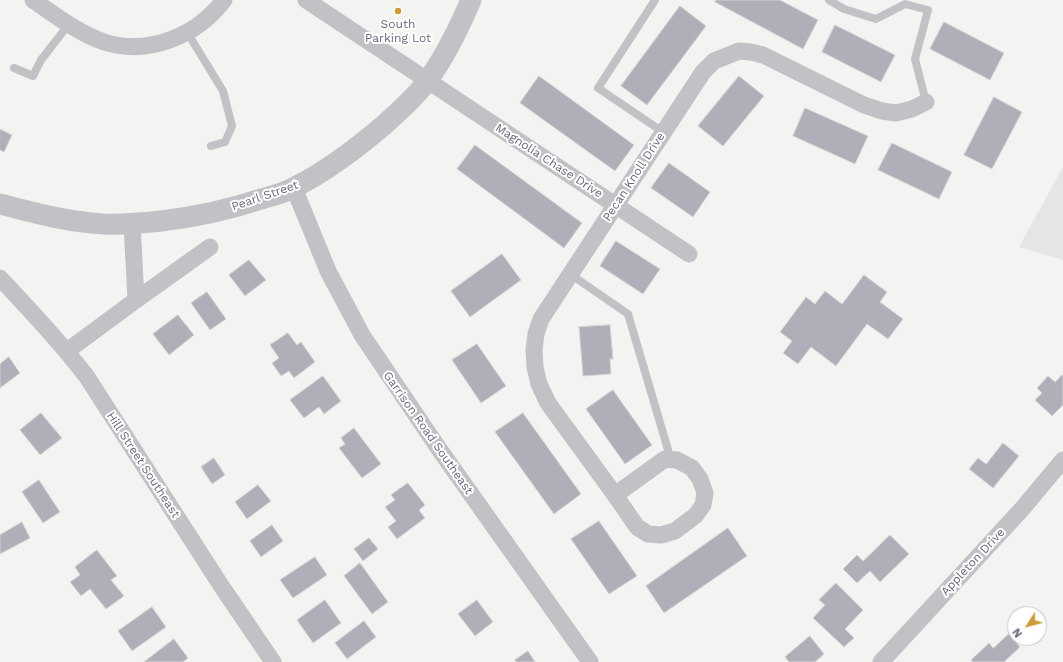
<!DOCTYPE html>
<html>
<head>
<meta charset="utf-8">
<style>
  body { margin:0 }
  #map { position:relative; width:1063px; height:662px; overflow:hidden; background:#f3f4f1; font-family:"Work Sans",sans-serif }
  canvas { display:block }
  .north { position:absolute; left:1007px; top:606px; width:40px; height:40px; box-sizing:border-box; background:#fff; border:1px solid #c2c3cb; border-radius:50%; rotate:234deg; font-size:11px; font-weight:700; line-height:16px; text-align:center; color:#676a7e }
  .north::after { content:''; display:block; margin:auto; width:14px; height:18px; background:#cd9b38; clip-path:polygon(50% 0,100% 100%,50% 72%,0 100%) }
</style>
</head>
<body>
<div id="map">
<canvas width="1063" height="662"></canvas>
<div class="north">N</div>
</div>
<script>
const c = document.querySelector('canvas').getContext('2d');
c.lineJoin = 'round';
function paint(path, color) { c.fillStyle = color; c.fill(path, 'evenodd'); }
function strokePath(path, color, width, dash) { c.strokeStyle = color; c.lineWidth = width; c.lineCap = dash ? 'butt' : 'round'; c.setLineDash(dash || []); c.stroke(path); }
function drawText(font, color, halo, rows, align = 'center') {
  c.font = font + ' "Work Sans",sans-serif'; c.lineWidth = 4; c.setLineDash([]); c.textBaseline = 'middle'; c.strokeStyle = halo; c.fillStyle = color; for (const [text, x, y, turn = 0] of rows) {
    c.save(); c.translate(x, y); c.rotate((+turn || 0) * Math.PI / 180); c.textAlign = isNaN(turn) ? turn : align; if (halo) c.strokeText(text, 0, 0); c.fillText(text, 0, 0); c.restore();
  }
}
paint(new Path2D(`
  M1063 167V260L1019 247Z`), '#e4e5e4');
const building = new Path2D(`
  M716 0H780L818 20 803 49 715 2Z
  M680 6 706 26 647 105 621 86Z
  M944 22 1004 53 990 80 930 49Z
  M835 25 895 55 881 82 822 52Z
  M539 76 634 145 615 171 520 103Z
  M739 76 764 96 723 146 698 126Z
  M994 97 1022 112 992 169 964 155Z
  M805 108 868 136 855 164 793 136Z
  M0 129 12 135 4 152 0 150Z
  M892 143 952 172 939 199 878 170Z
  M475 145 582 223 564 248 457 169Z
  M669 163 710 192 693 217 651 188Z
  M616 241 660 269 643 294 600 266Z
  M502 254 521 280 470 317 451 291Z
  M249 260 266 280 245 296 229 275Z
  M864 275 887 292 880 302 903 319 888 339 867 324 836 366 811 347 798 364 783 353 792 341 780 332 806 297 815 304 825 291 842 304Z
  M207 292 226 319 210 330 191 303Z
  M178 315 194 335 169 355 153 334Z
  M610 325 613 359H610L611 374 583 376 579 327Z
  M288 333 297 345 301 342 315 362 294 378 289 371 281 376 272 363 279 358 270 345Z
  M477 344 506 386 481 403 452 360Z
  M9 357 20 373 0 388V364Z
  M1062 375 1063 376V405L1052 416 1035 400 1042 393 1037 388 1048 376 1055 382Z
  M323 376 341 401 324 414 319 407 304 418 290 400Z
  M613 390 652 445 625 464 586 409Z
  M41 413 62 438 40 455 20 430Z
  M523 413 581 494 554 514 495 432Z
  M354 428 381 464 362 478 339 448 345 444 341 438Z
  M1003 443 1019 456 993 488 969 469 978 458 986 464Z
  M214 458 225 475 212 484 201 467Z
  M39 480 60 512 43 523 22 492Z
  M408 483 425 505 419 510 425 518 397 539 388 527 396 521 385 507 395 500 391 495Z
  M258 485 271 501 247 519 235 502Z
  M599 521 637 576 609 594 571 539Z
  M22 522 30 538 0 554V535Z
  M272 525 283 541 261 557 250 541Z
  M728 528 747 556 664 613 646 586Z
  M890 535 909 554 880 582 870 571 857 583 843 569 857 555 863 561Z
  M369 538 378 549 363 561 354 549Z
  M97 550 117 576 111 580 124 596 106 609 90 589 81 596 70 582 80 575 75 567Z
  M315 557 327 575 293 598 280 580Z
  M360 563 388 602 372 614 344 576Z
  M836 583 863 610 845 629 854 638 844 647 813 618 825 605 819 600Z
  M325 600 341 623 313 643 297 620Z
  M477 600 493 622 475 636 458 614Z
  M152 607 166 627 132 651 118 631Z
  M364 621 376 637 347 659 335 643Z
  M1009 634 1020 647 1004 662H973L971 660 989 643 993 648Z
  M810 636 824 654 815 662H789L785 657Z
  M174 639 188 658 183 662H144Z
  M528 651 535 662H516L515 660Z`);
paint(building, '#aeafb8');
strokePath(building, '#d5d6d4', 1);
strokePath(new Path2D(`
  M655 0 598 88 663 132
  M829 0 844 9 876 19 905 4 928 10 915 59 926 102
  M187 32 223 91 232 126 225 142 211 146
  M14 68 33 76 41 60 69 24
  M570 274 628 314 671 460`), '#c1c1c6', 8);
strokePath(new Path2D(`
  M33 0C55 15 78 33 104 42 148 56 197 36 224 0
  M306 0 689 254
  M294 188 328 271 362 335 439 449 590 662
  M0 278C30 310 60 342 87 377L220 584 273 662
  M136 300 210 247
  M67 351 136 300 132 224
  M615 495 665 459 677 460 692 468 700 479 705 493 703 505 696 515 675 531 661 535 648 534 637 527 615 495 548 403 539 384 535 367 534 350 536 334 541 319 703 72 714 61 739 51 751 52 763 55 864 105 882 111 896 113 912 109 926 102
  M881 662 1022 509 1063 460`), '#c1c1c6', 17);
strokePath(new Path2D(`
  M0 204C34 213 68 222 104 224 123 225 142 223 161 221 195 217 228 210 261 199 272 196 285 193 295 187 327 171 357 148 384 125 399 111 416 97 428 80 446 55 459 28 471 0`), '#c1c1c6', 21);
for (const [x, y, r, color] of [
  [398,11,4,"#cd9b38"]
]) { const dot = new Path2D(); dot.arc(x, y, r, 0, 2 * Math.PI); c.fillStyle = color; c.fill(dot); strokePath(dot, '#fff', 1.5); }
drawText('12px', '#676a7e', '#fff', [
  ["South",398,24],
  ["Parking Lot",398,38]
]);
drawText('12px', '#676a7e', '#fff', [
  ["Magnolia Chase Drive",549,161,33],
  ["Pecan Knoll Drive",634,177,-57],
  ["Pearl Street",265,196,-19],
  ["Garrison Road Southeast",428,433,55],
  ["Hill Street Southeast",143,465,57],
  ["Appleton Drive",973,562,-47]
]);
</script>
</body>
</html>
